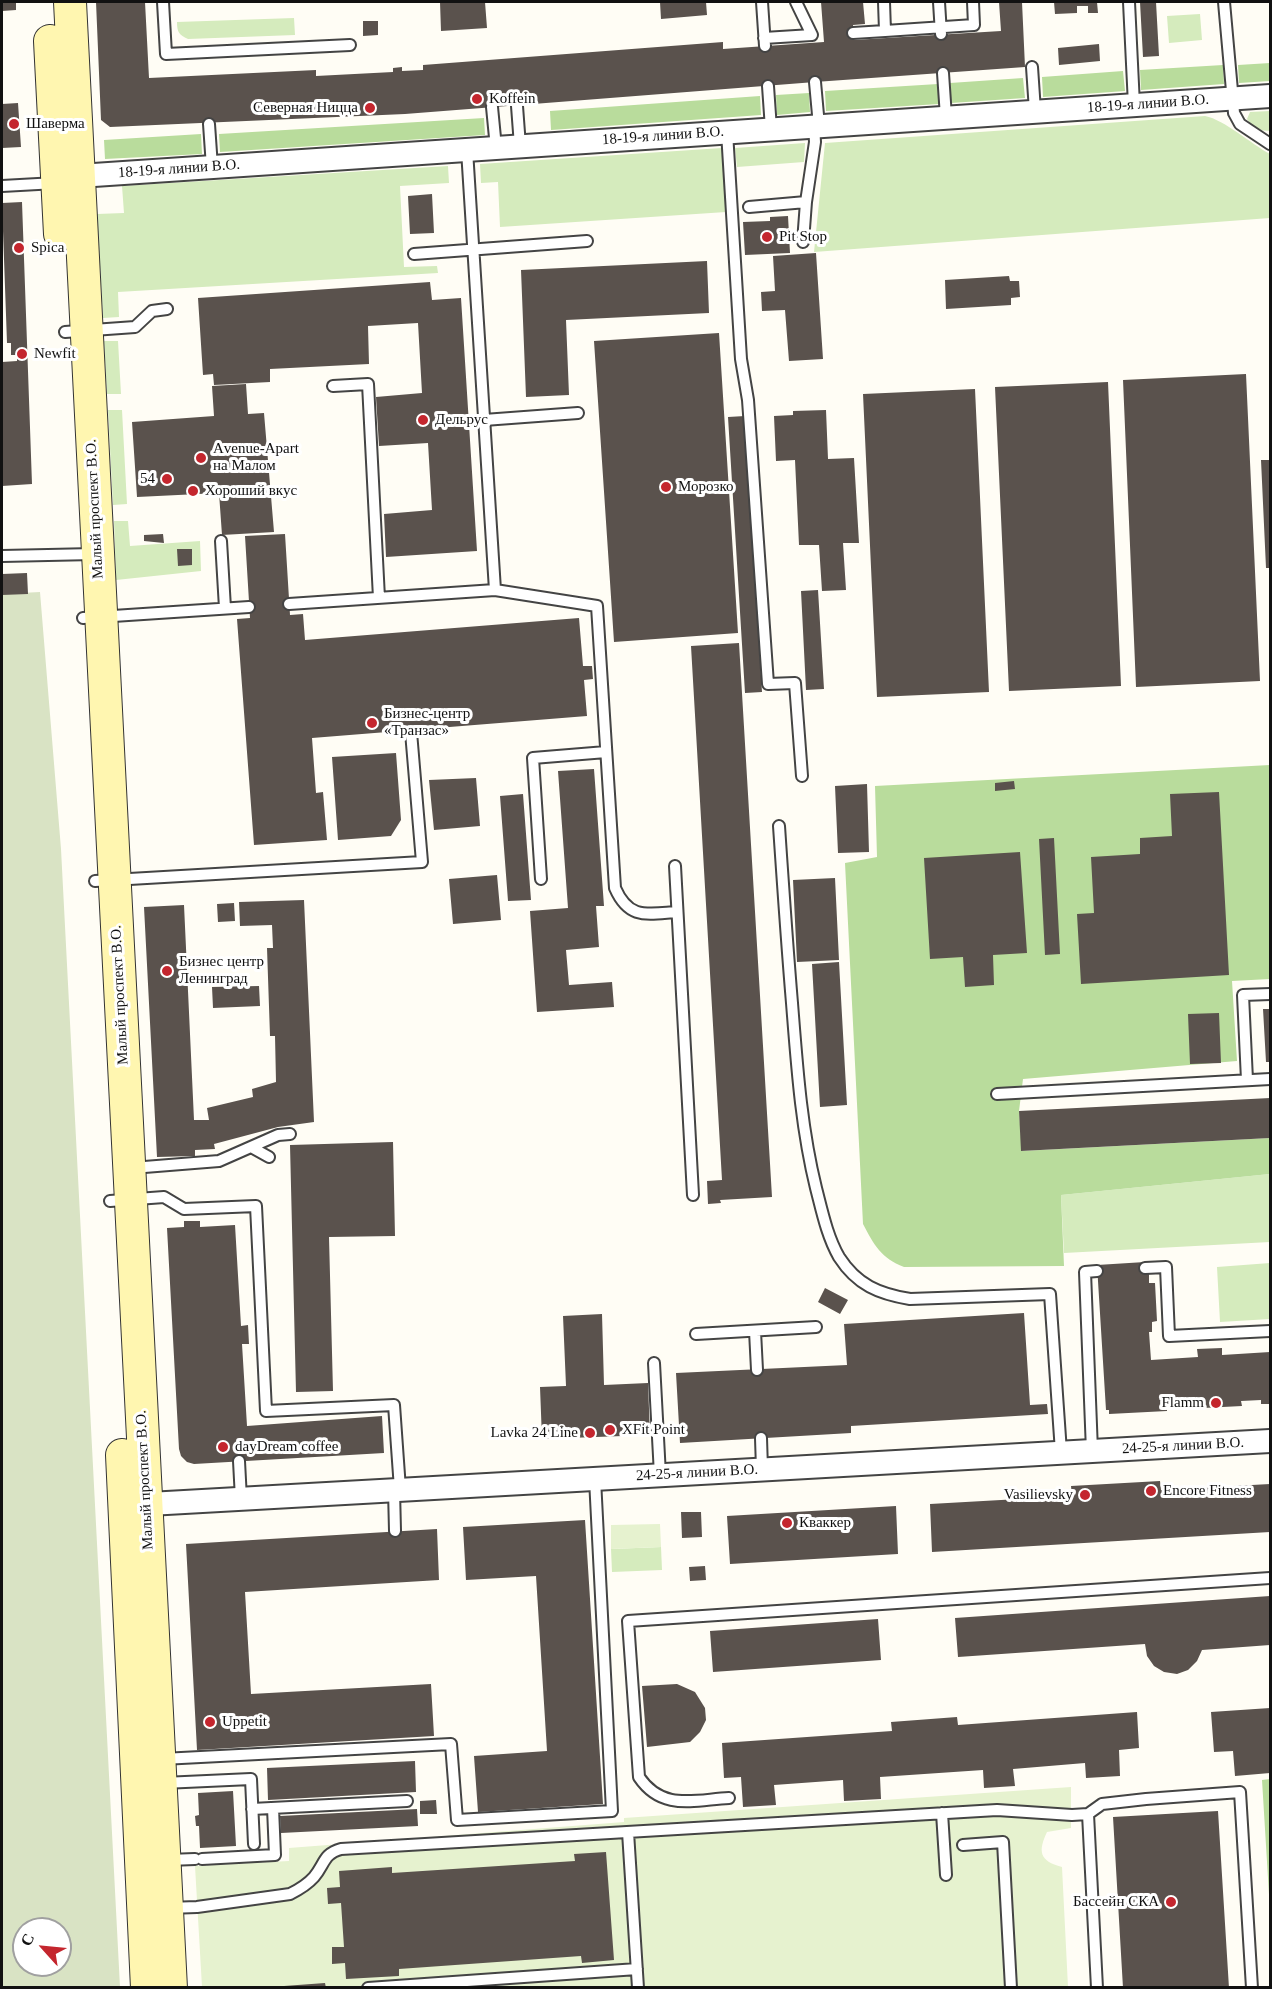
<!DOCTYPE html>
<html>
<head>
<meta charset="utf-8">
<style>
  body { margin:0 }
  #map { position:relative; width:1272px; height:1989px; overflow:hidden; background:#fffdf5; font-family:"Times New Roman",serif }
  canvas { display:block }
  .frame { position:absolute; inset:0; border:3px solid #111; pointer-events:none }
  .north { position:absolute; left:12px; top:1917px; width:60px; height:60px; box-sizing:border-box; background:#fff; border:2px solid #a0a0a0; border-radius:50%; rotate:297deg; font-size:16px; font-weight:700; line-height:24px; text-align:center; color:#111 }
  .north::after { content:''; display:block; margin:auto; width:21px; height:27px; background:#c4262e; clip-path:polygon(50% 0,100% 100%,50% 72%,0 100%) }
</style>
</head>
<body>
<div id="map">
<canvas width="1272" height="1989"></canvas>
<div class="frame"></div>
<div class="north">С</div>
</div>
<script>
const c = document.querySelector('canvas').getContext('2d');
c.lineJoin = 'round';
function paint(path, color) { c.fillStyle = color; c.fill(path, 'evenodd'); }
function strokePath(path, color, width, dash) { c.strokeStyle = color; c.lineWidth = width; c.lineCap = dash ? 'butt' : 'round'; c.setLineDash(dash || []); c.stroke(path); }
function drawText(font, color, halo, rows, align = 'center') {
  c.font = font + ' "Times New Roman",serif'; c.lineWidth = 6; c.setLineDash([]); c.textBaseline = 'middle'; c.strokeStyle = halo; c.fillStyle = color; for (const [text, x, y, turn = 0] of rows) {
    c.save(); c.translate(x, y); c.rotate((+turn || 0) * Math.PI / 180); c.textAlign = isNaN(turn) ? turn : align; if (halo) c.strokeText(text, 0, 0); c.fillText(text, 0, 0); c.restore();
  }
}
paint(new Path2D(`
  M1200 14 1202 40 1169 43 1167 16Z
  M294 18 295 35 188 39C179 35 177 32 177 22Z
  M1270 111V131C1261 131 1252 128 1247 119L1250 112Z
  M1205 116C1225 120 1251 144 1270 154V218L814 252 825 143Z
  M805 143 804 162 737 167 735 148Z
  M722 148 726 212 500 227 498 182 481 183 480 164Z
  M448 166 449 183 400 186 404 267 437 266 438 273 118 292 119 317 103 318 97 214 124 213 122 186Z
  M104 341H118L121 394H107Z
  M108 410H122L127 504 113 505Z
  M114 521H128L130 546 200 541 201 571 116 580Z
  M1270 1174V1242L1064 1253 1061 1195Z
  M1270 1263V1319L1220 1322 1217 1267Z
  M661 1547 662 1570 612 1572 611 1549Z`), '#d5ebbd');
paint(new Path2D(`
  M1270 63V81L1239 83 1238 65Z
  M1223 65 1224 84 1141 90 1140 70Z
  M1123 71 1125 91 1043 97 1042 77Z
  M1023 78 1025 98 951 103 950 83Z
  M938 84 939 104 826 111 825 91Z
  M809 93 810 112 777 115 776 95Z
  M760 96 761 115 551 130 550 111Z
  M484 118 485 135 220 152 219 134Z
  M201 134 202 154 105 159 104 140Z
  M1270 765V979L1232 981 1237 1061 1023 1079 1019 1111 1022 1151 1270 1138V1174L1061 1195 1064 1266 904 1267C881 1258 874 1245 863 1224L845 863 877 857 875 786Z
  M1270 1779V1911L1262 1780Z`), '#b9dc9c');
paint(new Path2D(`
  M40 592 61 849 120 1987 2 1988V594ZM24 1929H60V1965H24Z`), '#d9e3c4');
paint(new Path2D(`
  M660 1524 661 1547 611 1549V1525Z
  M1071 1787V1828L1047 1832C1038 1851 1039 1861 1062 1867L1068 1987H202L195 1866 289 1861V1848L624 1822V1818Z`), '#e6f2cf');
paint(new Path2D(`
  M2 2H16V10L2 11Z
  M96 2H145L149 78 316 70V76L393 72V68L402 67V71L423 70V65L723 42V49L824 42 821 2H863L865 24 853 25 854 40 1001 31 999 2H1022L1025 67 815 82 405 114 110 127 101 120Z
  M440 2H485L487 28 441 31Z
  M660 2H706L707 15 661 19Z
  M1054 2H1097L1098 13H1088V6H1077V13L1055 14Z
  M1140 2H1156L1159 56 1143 57Z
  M363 21H378V35L363 36Z
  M1099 44 1100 61 1059 65 1058 48Z
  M18 103 21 147 2 148V104Z
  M432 194 434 233 410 234 408 196Z
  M22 202 32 484 2 486V362L17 361V355H11V343H7L2 203Z
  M788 216 790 253 745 255 743 222 770 221V217Z
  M816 253 823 359 789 361 785 310 762 311 761 292 775 291 773 256Z
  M707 261 709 313 566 320 569 395 526 397 521 270Z
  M1009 276 1010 281H1019L1020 297 1011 298V305L946 309 945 280Z
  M430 282 432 300 461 298 477 551 386 557 384 514 432 510 428 443 379 446 376 397 422 393 418 323 368 326 369 364 270 369V382L214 385 213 374 203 375 198 298Z
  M719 333 738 633 614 642 594 341Z
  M1246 374 1260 681 1136 687 1123 380Z
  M1108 382 1121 686 1009 691 995 387Z
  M246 384 248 414 264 413 274 532 222 535 219 493 137 497 132 422 214 416 212 386Z
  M975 389 989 692 877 697 863 394Z
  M826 410 828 459 854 458 859 543H843L846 590 822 591 819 545H799L795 460 776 461 774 416 793 415V411Z
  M745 416 762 692 745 693 728 417Z
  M1261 460H1270V568H1266Z
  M163 534 164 543 144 541V535Z
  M285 534 290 615 303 614 305 640 579 618 583 666H592L593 679 584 680 587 716 312 738 316 793 323 792 327 840 254 845 237 619 250 618 245 536Z
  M177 549H192V565L178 566Z
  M27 573 28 594 2 595V574Z
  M818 590 824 689 806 690 801 591Z
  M739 643 772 1197 720 1200 721 1203 708 1204 707 1181 722 1180 691 646Z
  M396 753 401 820 391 836 338 840 332 757Z
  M594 769 604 906H596L599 947 566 950 569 985 612 982 614 1007 537 1012 530 911 568 908 558 771Z
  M476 778 480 826 434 830 429 780Z
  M1014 781 1015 789 995 791V783Z
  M867 784 869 852 838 853 835 786Z
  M1219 792 1229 975 1081 984 1077 914 1094 913 1091 857 1140 854V838L1172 836 1170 794Z
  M523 794 531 900 508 901 500 796Z
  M1054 838 1060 954 1045 955 1039 839Z
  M1020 852 1027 953 993 955 994 985 965 987 963 957 930 959 924 858Z
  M497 875 501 920 453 924 449 879Z
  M835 878 839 960 797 962 793 880Z
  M304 900 314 1122 278 1127 214 1144 215 1149 195 1150V1156L157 1157 144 907 184 905 194 1120H209L207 1108 253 1097 252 1089 276 1082 275 1036H270L267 948H273L272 925 240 926 239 902Z
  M234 903 235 921 218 922 217 904Z
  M839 962 847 1105 820 1107 812 964Z
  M259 986 260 1006 213 1008 212 987Z
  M1263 1009H1270V1062H1266Z
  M1219 1013 1221 1063 1190 1064 1188 1014Z
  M1270 1098V1138L1021 1151 1019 1111Z
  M393 1142 395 1236 329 1237 333 1391 296 1392 290 1145Z
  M184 1221H200V1227L235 1225 241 1326 248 1325 249 1344H242L247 1426 382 1416 384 1453 194 1464 187 1462 181 1456 179 1449 167 1228 184 1227Z
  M1145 1262V1273H1149V1283H1155L1157 1321 1152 1322V1332H1149L1151 1360 1198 1357 1197 1349 1222 1348V1355L1270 1352V1404H1261V1400L1241 1401 1242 1406 1184 1409V1405L1167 1406V1411L1109 1414V1410H1106L1097 1265Z
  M825 1288 848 1300 840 1314 818 1302Z
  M1024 1313 1030 1405 1047 1404 1048 1414 851 1426V1433L680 1443 676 1373 847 1365 844 1324Z
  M602 1314 604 1385 648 1383 650 1435 542 1439 540 1387 566 1386 563 1316Z
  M1160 1481 1161 1490 1270 1484V1532L932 1552 930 1504 1072 1496 1071 1486Z
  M896 1506 898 1554 730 1564 727 1516Z
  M681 1512H701L702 1537 682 1538Z
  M585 1520 603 1804 478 1812 474 1756 547 1751 536 1576 466 1580 463 1527Z
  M437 1529 439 1580 245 1592 251 1694 431 1684 434 1736 197 1750 186 1544Z
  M705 1566 706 1580 690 1581 689 1567Z
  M1270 1596V1645L1202 1650 1197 1661 1188 1670 1177 1674 1164 1672 1154 1666 1147 1656 1145 1644 958 1657 955 1618Z
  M878 1619 881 1660 713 1672 710 1631Z
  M677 1684 695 1692 705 1708 706 1720 700 1732 690 1742 647 1747 642 1686Z
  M1270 1708V1773L1235 1776 1233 1751 1214 1752 1211 1712Z
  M1137 1712 1139 1748 1119 1750 1120 1776 1086 1778 1085 1763 1013 1769 1015 1786 984 1788 983 1770 880 1777 881 1799 844 1801 843 1780 774 1785 776 1805 743 1807 741 1777 724 1778 722 1743 892 1731 891 1722 957 1717 958 1725Z
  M415 1761 416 1792 268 1800 267 1768Z
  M233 1791 236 1846 200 1848 199 1826H196L195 1816 199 1815 198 1793Z
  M436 1800 437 1814H420V1801Z
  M417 1809 418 1826 281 1833 280 1816Z
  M1218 1811 1229 1988H1123L1113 1817Z
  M606 1852 614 1960 582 1963 581 1956 399 1969V1976L346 1979 345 1963 332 1964V1947H344L341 1903 328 1904 327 1888 340 1887 339 1871 392 1867V1873L575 1861 574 1854Z
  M325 1983 326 1988H284V1986Z`), '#5a524d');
const lane = new Path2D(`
  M163 2 166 54 350 45
  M762 2 765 46
  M939 2 941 34
  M1129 2 1134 105
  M1224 2 1234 113 1240 124 1270 144
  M885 31 974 25 973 2
  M853 33 885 31 884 2
  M764 38 812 35 796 2
  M1032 67 1035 111
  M943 73 946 117
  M815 82 819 126
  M768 86 771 129
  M517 106 520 146
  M492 107 496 148
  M209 124 212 167
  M727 132 741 359 748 400 768 684 795 683 802 776
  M2 186 56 183
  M749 207 806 202
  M803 242 806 202 815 142 814 126
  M414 254 587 241
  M65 332 135 327 152 311 167 309
  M333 386 368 384 379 598
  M484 420 578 413
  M221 541 225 608
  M2 556 94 554
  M495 590 597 606 615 888C629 920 647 914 677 912
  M289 604 495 590 467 150
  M83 618 249 607
  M779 826C783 885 787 944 792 1003 797 1066 801 1127 816 1188 822 1211 827 1236 839 1257 857 1285 879 1294 910 1299L1050 1294 1061 1452
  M675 866 693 1195
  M541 879 533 758 606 752
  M95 881 422 862 411 732
  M1247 1080 1243 995 1270 994
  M997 1094 1270 1079
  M251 1147 269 1157
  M132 1168 219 1161 278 1135 290 1134
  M110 1201 164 1197 184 1209 256 1206 266 1411 394 1405 400 1489
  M1145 1268 1166 1267 1169 1336 1270 1331
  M755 1331 757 1370
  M696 1334 816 1327
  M654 1363 660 1475
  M761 1438 762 1469
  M1092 1451 1085 1272 1097 1271
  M239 1461 241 1499
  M394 1490 395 1531
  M162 1759 451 1744 457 1820 612 1811 595 1479
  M163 1783 251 1779 254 1844
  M729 1798C693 1800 662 1811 639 1777L628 1621 1270 1578
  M252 1809 407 1801
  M942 1813 946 1875
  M628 1832 638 1988
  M963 1845 1003 1842 1011 1988
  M202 1859 275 1855 273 1808
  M168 1860 195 1859
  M168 1908 197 1907 290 1894C300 1889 307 1885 314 1877 325 1864 323 1854 341 1849L997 1810 1072 1815 1088 1814
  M368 1988 637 1969
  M1097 1988 1088 1814 1102 1804 1146 1799 1240 1792 1252 1988`);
const street = new Path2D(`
  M64 177 1270 96
  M131 1505 1270 1441`);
const secondary = new Path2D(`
  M70 2 171 1988
  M50 41 60 234
  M122 1455 147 1988`);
strokePath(lane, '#444', 14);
strokePath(street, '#444', 26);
strokePath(secondary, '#333', 34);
strokePath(lane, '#fff', 10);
strokePath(street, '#fff', 22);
strokePath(secondary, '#fff6b0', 32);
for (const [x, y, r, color] of [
  [477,99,6,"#c4262e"],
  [370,108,6,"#c4262e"],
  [14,124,6,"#c4262e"],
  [767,237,6,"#c4262e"],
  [19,248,6,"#c4262e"],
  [22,354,6,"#c4262e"],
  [423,420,6,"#c4262e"],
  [201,458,6,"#c4262e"],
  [167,479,6,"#c4262e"],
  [666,487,6,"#c4262e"],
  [193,491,6,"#c4262e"],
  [372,723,6,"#c4262e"],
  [167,971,6,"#c4262e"],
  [1216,1403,6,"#c4262e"],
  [610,1430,6,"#c4262e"],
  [590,1433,6,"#c4262e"],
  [223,1447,6,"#c4262e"],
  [1151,1491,6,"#c4262e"],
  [1085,1495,6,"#c4262e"],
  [787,1523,6,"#c4262e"],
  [210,1722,6,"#c4262e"],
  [1171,1902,6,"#c4262e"]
]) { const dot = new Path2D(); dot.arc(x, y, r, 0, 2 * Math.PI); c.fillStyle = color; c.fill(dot); strokePath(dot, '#fff', 2); }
drawText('15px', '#111', '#fff', [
  ["Koffein",489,99],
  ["Северная Ницца",358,108,"right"],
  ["Шаверма",26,124],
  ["Pit Stop",779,237],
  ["Spica",31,248],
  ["Newfit",34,354],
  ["Дельрус",435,420],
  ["Аvenue-Apart",213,449],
  ["на Малом",213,466],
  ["54",155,479,"right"],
  ["Морозко",678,487],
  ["Хороший вкус",205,491],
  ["Бизнес-центр",384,714],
  ["«Транзас»",384,731],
  ["Бизнес центр",179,962],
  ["Ленинград",179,979],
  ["Flamm",1204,1403,"right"],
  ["XFit Point",622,1430],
  ["Lavka 24 Line",578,1433,"right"],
  ["dayDream coffee",235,1447],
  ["Encore Fitness",1163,1491],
  ["Vasilievsky",1073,1495,"right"],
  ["Кваккер",799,1523],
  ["Uppetit",222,1722],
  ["Бассейн СКА",1159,1902,"right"]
], 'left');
drawText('15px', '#111', '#fff', [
  ["18-19-я линии В.О.",1148,104,-4],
  ["18-19-я линии В.О.",663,136,-4],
  ["18-19-я линии В.О.",179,169,-4],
  ["Малый проспект В.О.",95,509,-93],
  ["Малый проспект В.О.",120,995,-93],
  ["24-25-я линии В.О.",1183,1446,-3],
  ["24-25-я линии В.О.",697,1473,-3],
  ["Малый проспект В.О.",145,1480,-93]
]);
</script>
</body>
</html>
